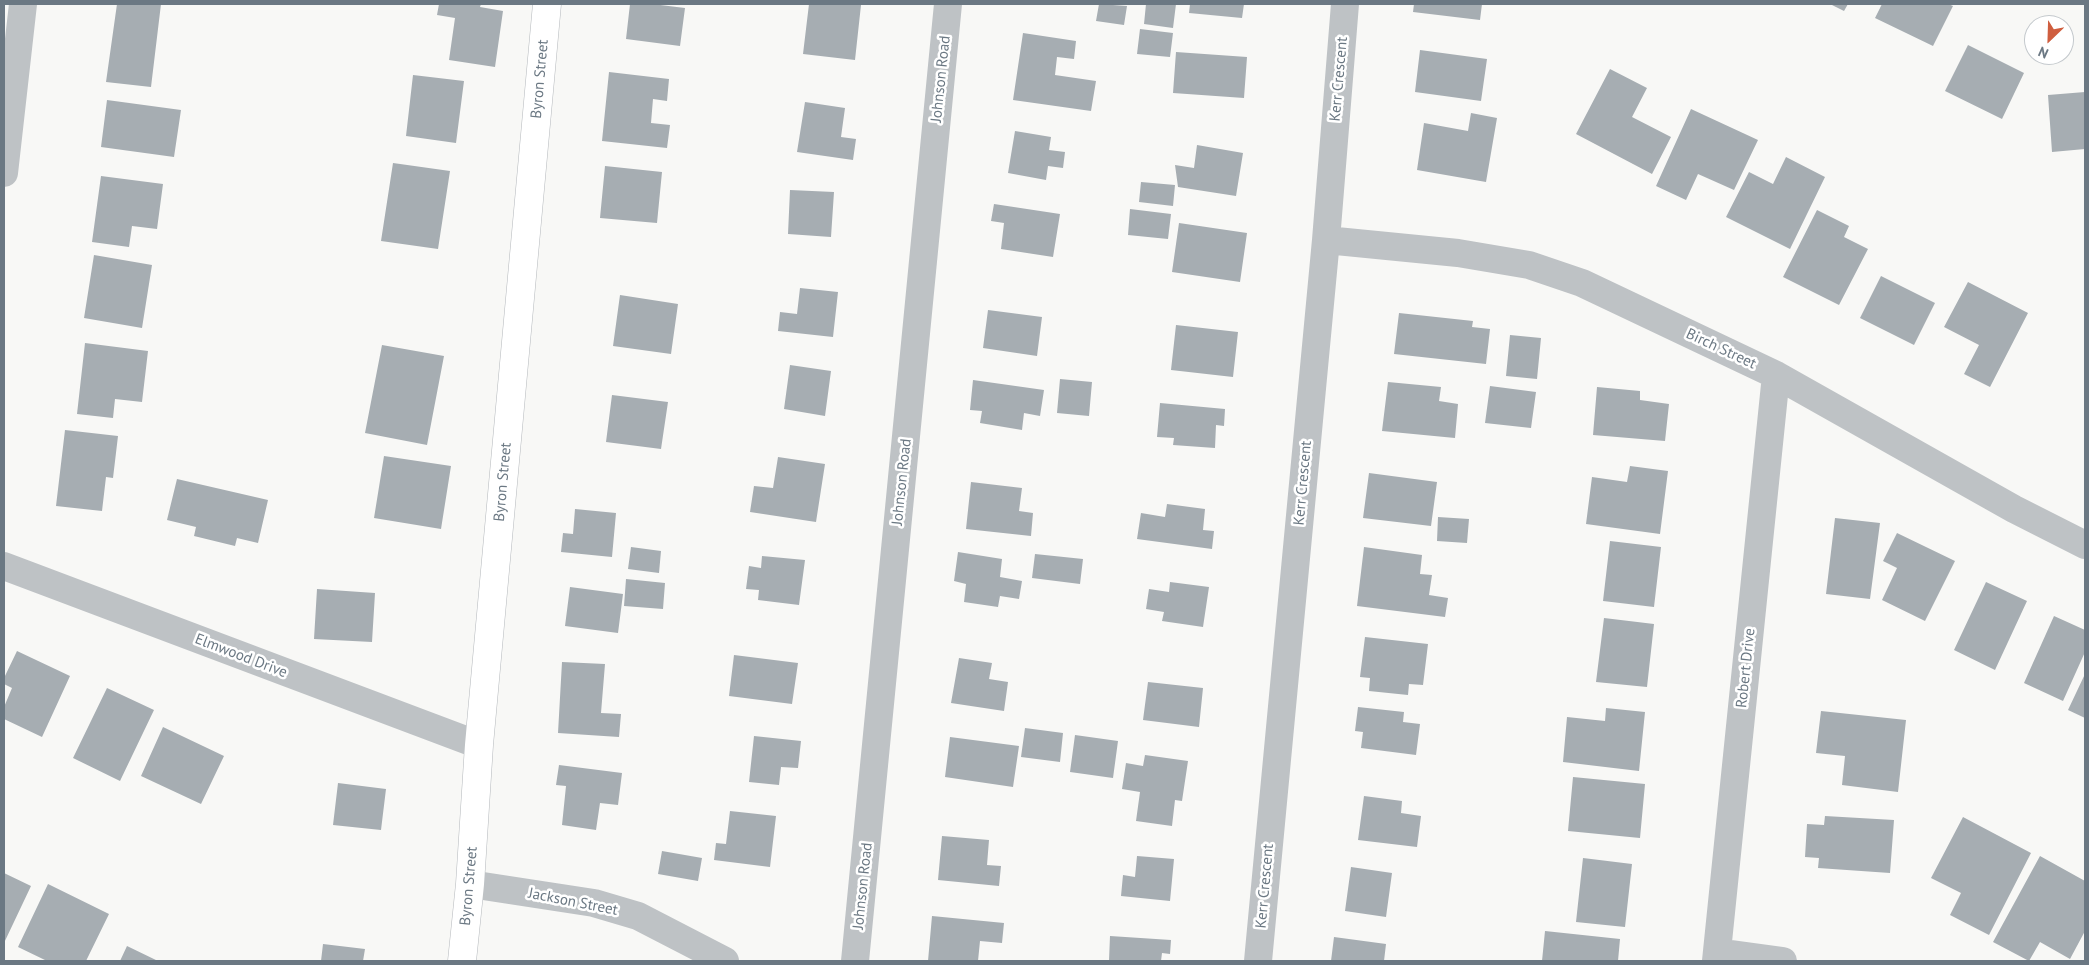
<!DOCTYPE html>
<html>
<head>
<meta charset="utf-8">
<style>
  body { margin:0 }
  #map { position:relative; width:2089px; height:965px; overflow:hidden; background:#f8f8f6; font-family:"PT Sans",sans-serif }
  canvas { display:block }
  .frame { position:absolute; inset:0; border:5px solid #6b7883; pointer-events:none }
  .north { position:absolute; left:2024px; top:15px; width:50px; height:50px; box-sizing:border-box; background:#fff; border:1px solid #c4c9cd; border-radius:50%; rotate:204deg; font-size:14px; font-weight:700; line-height:20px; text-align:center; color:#6b7883 }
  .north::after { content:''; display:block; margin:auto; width:18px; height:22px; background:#cf5e3f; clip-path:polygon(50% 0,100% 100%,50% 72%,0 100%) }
</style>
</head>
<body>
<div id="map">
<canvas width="2089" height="965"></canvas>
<div class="frame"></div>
<div class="north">N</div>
</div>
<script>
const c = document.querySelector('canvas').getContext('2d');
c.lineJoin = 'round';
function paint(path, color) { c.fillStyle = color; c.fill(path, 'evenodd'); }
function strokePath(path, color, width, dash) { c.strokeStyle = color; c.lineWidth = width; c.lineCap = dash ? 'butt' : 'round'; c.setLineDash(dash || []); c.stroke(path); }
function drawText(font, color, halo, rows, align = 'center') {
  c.font = font + ' "PT Sans",sans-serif'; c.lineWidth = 5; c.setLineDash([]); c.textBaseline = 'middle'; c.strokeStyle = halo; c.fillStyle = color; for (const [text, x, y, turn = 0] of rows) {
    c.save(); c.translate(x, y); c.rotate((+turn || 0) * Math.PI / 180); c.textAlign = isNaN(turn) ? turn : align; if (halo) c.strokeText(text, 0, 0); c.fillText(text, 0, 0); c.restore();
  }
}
paint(new Path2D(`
  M117 4H161L151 87 106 82Z
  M439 4H481L480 7 503 11 495 67 449 60 455 18 437 15Z
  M630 4H652L685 8 680 46 626 39Z
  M809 4 861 5 855 60 803 54Z
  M1099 4 1127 6 1124 25 1096 21Z
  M1146 4H1176L1173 28 1144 24Z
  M1190 4H1244L1242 18 1189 13Z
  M1414 4H1482L1480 20 1413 12Z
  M1830 4H1848L1844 11Z
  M1882 4H1948L1953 6 1933 46 1875 18Z
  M1140 29 1173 33 1170 57 1137 54Z
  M1023 33 1076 41 1074 59 1057 57 1055 75 1096 81 1091 111 1013 100Z
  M1968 45 2024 73 2002 119 1945 91Z
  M1420 50 1487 59 1481 101 1415 92Z
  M1176 52 1247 57 1244 98 1173 93Z
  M1610 69 1647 88 1632 117 1671 137 1652 174 1576 134Z
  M609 72 669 79 667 101 653 99 651 123 670 125 667 148 602 141Z
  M413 75 464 81 456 143 406 136Z
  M2085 92V149L2052 152 2048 95Z
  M107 100 181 110 174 157 101 147Z
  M805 102 845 108 841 137 856 139 853 160 797 152Z
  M1691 109 1758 140 1734 190 1698 174 1686 200 1656 186Z
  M1471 113 1497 118 1486 182 1417 170 1424 123 1468 131Z
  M1015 131 1051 137 1049 150 1065 152 1063 168 1048 166 1046 180 1008 173Z
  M1197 145 1243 153 1236 196 1178 187 1175 165 1194 168Z
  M1786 157 1825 177 1790 249 1726 217 1749 172 1773 184Z
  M393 163 450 171 438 249 381 241Z
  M605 166 662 172 657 223 600 218Z
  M101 176 163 184 157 229 132 226 129 247 92 242Z
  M1141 182 1175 185 1173 206 1139 202Z
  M790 190 834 192 831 237 788 234Z
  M994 204 1060 214 1053 257 1001 249 1004 223 991 221Z
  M1130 209 1171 214 1168 239 1128 235Z
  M1817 210 1849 226 1844 237 1868 249 1839 305 1783 277Z
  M1179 223 1247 233 1240 282 1172 272Z
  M94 255 152 265 142 328 84 318Z
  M1881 276 1935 303 1914 345 1860 318Z
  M1968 282 2028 313 1990 387 1964 374 1979 345 1944 327Z
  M800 288 838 292 833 337 778 331 780 312 797 314Z
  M620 295 678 304 671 354 613 346Z
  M988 310 1042 317 1037 356 983 348Z
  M1399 313 1473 321 1472 327 1490 329 1486 364 1394 354Z
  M1176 325 1238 332 1233 377 1171 370Z
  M1510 335 1541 338 1537 379 1506 376Z
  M85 343 148 351 142 402 115 399 113 418 77 414Z
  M382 345 444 356 427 445 365 433Z
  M790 365 831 371 825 416 784 409Z
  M1060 379 1092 382 1089 416 1057 413Z
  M973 380 1044 390 1040 416 1024 413 1022 430 980 423 982 411 970 410Z
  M1388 382 1441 387 1439 401 1458 404 1455 438 1382 431Z
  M1490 386 1536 392 1531 428 1485 423Z
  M1597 387 1640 391V400L1669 404 1665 441 1593 435Z
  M612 395 668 402 661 449 606 442Z
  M1160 403 1225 409 1224 426 1216 425 1215 448 1173 445 1174 438 1157 437Z
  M65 430 118 436 113 478 106 477 102 511 56 506Z
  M384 456 451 466 441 529 374 518Z
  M778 457 825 464 816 522 750 512 754 486 773 488Z
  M1630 466 1668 471 1660 534 1586 524 1592 477 1627 482Z
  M1369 473 1437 482 1431 526 1363 518Z
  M177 479 268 500 258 543 237 538 235 546 194 536 196 527 167 520Z
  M971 482 1022 488 1019 511 1033 513 1031 536 966 529Z
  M1167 504 1205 509 1203 530 1214 531 1212 549 1137 539 1141 513 1165 517Z
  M575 509 616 513 612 557 561 552 563 533 573 534Z
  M1438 517 1469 519 1467 543 1437 541Z
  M1835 518 1880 523 1870 599 1826 594Z
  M1897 533 1955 561 1925 621 1882 600 1897 568 1883 561Z
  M1610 541 1661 547 1654 607 1603 601Z
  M631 547 661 551 659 573 628 569Z
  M1364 547 1422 555 1420 574 1432 575 1429 595 1448 598 1445 617 1357 606Z
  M958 552 1002 559 1000 577 1022 581 1019 599 1000 596 998 607 964 602 966 584 954 581Z
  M1035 554 1083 559 1080 584 1032 578Z
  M762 556 805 560 799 605 758 600 759 590 746 589 749 566 761 568Z
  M626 579 665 583 663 609 624 606Z
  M1170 582 1209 587 1203 627 1162 621 1164 612 1146 609 1149 589 1169 592Z
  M1986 582 2027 601 1995 670 1954 650Z
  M570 587 623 594 618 633 565 626Z
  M317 589 375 593 372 642 314 639Z
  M2054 616 2085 630V652L2063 701 2024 683Z
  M1604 618 1654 624 1647 687 1596 682Z
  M1365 637 1428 644 1423 685 1409 684 1408 695 1369 691 1370 678 1360 677Z
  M17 651 70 676 42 737 4 719V707L12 688 4 684V678Z
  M734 655 798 663 792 704 729 696Z
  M959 658 992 663 989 679 1008 682 1004 711 951 703Z
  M562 662 605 664 601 713 621 714 619 737 558 733Z
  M2085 674V718L2068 710Z
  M1148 682 1203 688 1199 727 1143 720Z
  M107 688 154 710 120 781 73 758Z
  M1358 707 1404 712 1403 722 1420 724 1416 755 1361 748 1363 732 1355 731Z
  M1606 708 1645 712 1639 771 1563 762 1567 717 1605 721Z
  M1821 711 1906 720 1898 792 1842 785 1845 756 1816 753Z
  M163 727 224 756 201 804 141 776Z
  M1025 728 1063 733 1060 762 1021 757Z
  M1075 735 1118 741 1113 778 1070 772Z
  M754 736 801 741 798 768 781 767 779 785 749 782Z
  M950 737 1019 746 1013 787 945 777Z
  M1145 755 1188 761 1182 801 1175 800 1172 826 1136 821 1140 792 1122 789 1126 763 1143 766Z
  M559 765 622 773 618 805 600 803 596 830 562 825 566 786 556 785Z
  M1573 777 1645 784 1640 838 1568 831Z
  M338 783 386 789 381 830 333 825Z
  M1364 796 1402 801 1401 813 1421 816 1417 847 1358 840Z
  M730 811 776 816 770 867 714 860 716 843 726 844Z
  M1825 816 1894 820 1890 873 1818 868 1819 858 1805 857 1807 824 1824 825Z
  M1963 817 2031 853 1989 935 1950 915 1961 893 1931 878Z
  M942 836 989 840 987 865 1001 866 999 886 938 880Z
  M662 851 702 858 698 881 658 874Z
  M1137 856 1174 859 1170 901 1121 896 1123 875 1135 877Z
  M2040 856 2085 881V931L2070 959 2040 942 2029 961 1993 942Z
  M1583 858 1632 864 1625 927 1576 922Z
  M1351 867 1392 873 1386 917 1345 911Z
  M4 873 31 886 4 943Z
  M48 884 109 914 86 961H47L18 947Z
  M932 916 1004 923 1002 943 980 941 978 961H928Z
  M1545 931 1620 939 1618 961H1542Z
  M1110 936 1171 940 1170 954 1162 953 1161 961H1109Z
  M1334 937 1386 944 1384 961H1331Z
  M323 944 365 949 363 961H321Z
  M127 946 158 961H120Z`), '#a6adb2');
const secondary = new Path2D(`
  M462 961 470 884 479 745 547 4`);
strokePath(secondary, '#b3b7bb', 29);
strokePath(new Path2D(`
  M4 173 23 4
  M1326 240 1458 253 1529 265 1582 283 1776 375 2014 509 2085 545
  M4 566 479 745
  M470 884 594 903 638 916 725 961
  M1717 952 1783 961
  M855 961 948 4
  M1258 961 1326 240 1345 4
  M1716 961 1776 375`), '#bec2c5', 28);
strokePath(secondary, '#fff', 28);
drawText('15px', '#6b7883', '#fff', [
  ["Byron Street",540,79,-85],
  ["Johnson Road",941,79,-84],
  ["Kerr Crescent",1339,79,-85],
  ["Birch Street",1721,349,25],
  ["Byron Street",503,482,-85],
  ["Johnson Road",902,482,-84],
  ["Kerr Crescent",1303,483,-85],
  ["Elmwood Drive",241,656,21],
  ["Robert Drive",1746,668,-84],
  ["Byron Street",469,886,-85],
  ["Johnson Road",863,886,-84],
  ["Kerr Crescent",1265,886,-85],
  ["Jackson Street",573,902,11]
]);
</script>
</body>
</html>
